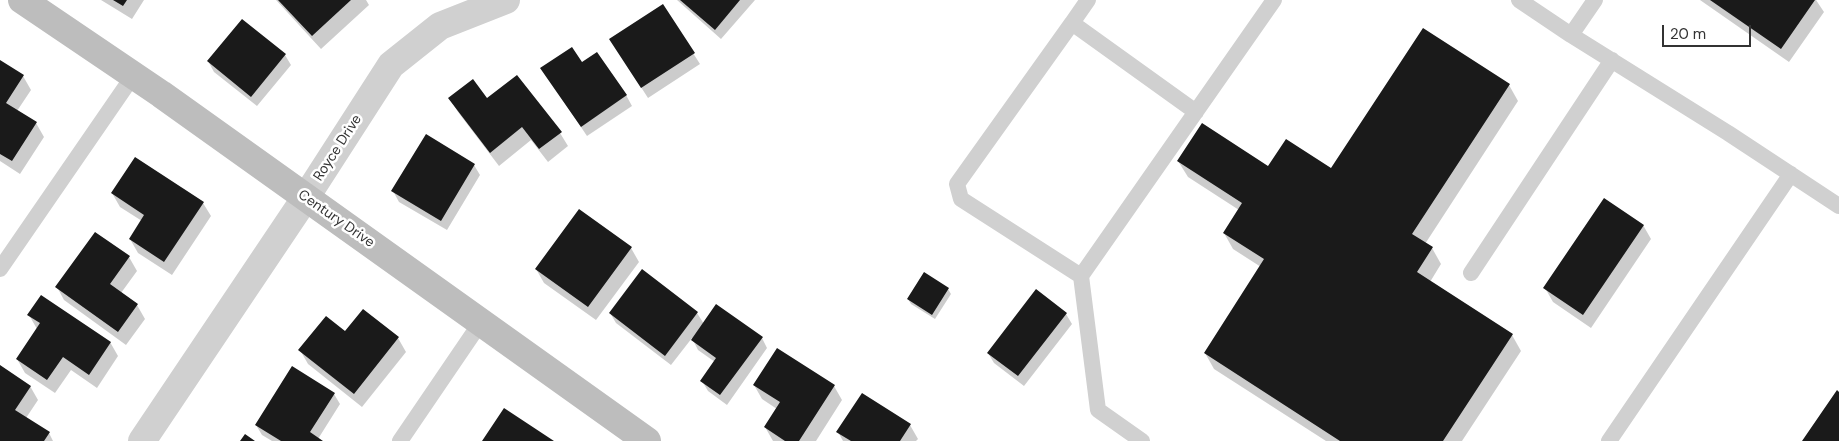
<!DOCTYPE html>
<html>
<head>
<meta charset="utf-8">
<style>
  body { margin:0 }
  #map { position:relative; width:1839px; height:441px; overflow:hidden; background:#fff; font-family:"DM Sans",sans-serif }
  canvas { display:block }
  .scale { position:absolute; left:1662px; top:25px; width:89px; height:22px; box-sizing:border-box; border:2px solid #333; border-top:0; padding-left:6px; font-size:15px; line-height:18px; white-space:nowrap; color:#333; -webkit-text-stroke:4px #fff; paint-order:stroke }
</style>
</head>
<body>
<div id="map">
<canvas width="1839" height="441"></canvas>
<div class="scale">20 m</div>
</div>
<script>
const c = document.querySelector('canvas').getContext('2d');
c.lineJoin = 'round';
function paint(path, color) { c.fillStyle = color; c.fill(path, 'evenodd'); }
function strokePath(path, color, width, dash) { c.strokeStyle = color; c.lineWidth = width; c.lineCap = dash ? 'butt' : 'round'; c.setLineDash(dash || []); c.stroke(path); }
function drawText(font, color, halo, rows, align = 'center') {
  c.font = font + ' "DM Sans",sans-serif'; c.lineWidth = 5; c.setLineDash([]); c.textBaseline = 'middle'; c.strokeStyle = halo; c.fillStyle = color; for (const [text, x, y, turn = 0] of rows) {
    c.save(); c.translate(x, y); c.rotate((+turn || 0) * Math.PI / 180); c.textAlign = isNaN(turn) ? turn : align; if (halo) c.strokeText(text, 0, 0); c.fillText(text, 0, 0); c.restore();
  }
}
paint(new Path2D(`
  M101 0H144L132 19Z
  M276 0H366L369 5 321 49Z
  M677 0H755L721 39Z
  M1700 0H1816L1824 12 1789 62Z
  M663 6 700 64 648 98 617 50Z
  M285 55 291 65 257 106 214 72 208 61Z
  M0 62 23 76 31 90 17 111 36 123 44 137 20 174 0 161Z
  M582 64 626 95 632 106 587 136 542 69Z
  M1509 85 1518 101 1425 244 1432 248 1441 264 1430 282 1512 335 1521 351 1462 441H1326L1214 369 1205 353 1261 267 1233 249 1224 233 1239 210 1188 177 1178 161 1268 167 1331 170Z
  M450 99H487L560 133 568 146 548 162 531 140 499 166 458 112Z
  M474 165 480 175 447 230 399 202 393 191Z
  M112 193 203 203 211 216 172 275 138 253 130 239 142 221 120 207Z
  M1643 225 1651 239 1591 328 1553 302 1545 288Z
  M631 248 639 262 596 320 544 283 536 269Z
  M129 257 137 271 121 293 137 305 145 319 126 345 64 300 57 287Z
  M925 274 948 289 951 294 935 319 911 304 908 299Z
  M610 313H697L704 324 762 338 767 348 727 405 708 391 702 381 715 362 698 350 692 338 671 365 616 323Z
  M1066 314 1072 324 1024 386 994 363 988 353Z
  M29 315 110 342 118 356 97 388 71 370 55 393 25 373 17 359 37 329Z
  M345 333 398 338 406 352 362 407 308 364 300 350Z
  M0 367 30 386 38 400 26 418 49 433 53 441H0Z
  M754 385 834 386 842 400 816 441H773L765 427 777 409 762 399Z
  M334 394 340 404 318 439 321 441H272L262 435 256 425Z
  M910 425 918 439 916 441H843L838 432Z`), '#0003');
paint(new Path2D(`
  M113 0H127L123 6Z
  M278 0H351L312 36Z
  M680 0H740L715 30Z
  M1710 0H1815L1781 49Z
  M663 4 695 53 641 88 609 39Z
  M242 19 286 54 251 97 207 61Z
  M1423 28 1510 84 1412 234 1433 247 1417 272 1513 334 1443 441H1340L1204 353 1264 259 1223 233 1242 203 1177 161 1202 123 1268 166 1286 139 1331 168Z
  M572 47 582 62 597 52 627 95 581 127 540 68Z
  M0 60 24 75 6 103 37 122 12 161 0 154Z
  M517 75 562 132 539 149 522 127 490 153 448 98 473 79 487 98Z
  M426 134 475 164 441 221 391 191Z
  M135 157 204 202 164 262 129 239 144 215 111 193Z
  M1604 198 1644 225 1583 315 1543 288Z
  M579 209 632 247 588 307 535 269Z
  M95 232 130 256 110 284 138 304 118 332 55 287Z
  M642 269 698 312 665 356 609 313Z
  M924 272 949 288 932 315 907 299Z
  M1036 289 1067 313 1018 376 987 353Z
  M41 295 111 342 89 375 63 357 47 380 16 359 40 323 27 315Z
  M716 304 763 337 720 395 700 381 716 358 691 340Z
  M363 309 399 337 354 394 298 350 326 316 345 331Z
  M777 348 835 385 799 441H785L764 427 780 402 753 385Z
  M0 365 31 386 15 410 50 432 44 441H0Z
  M292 366 335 393 310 432 323 441H281L255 425Z
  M1837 390 1839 392V441H1802Z
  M862 393 911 424 900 441H851L836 432Z
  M504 408 554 441H482Z
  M245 434 255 441H240Z`), '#1a1a1a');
strokePath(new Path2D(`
  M1088 0 1072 23 1196 112
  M1519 0 1571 35
  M1595 0 1571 35 1728 133 1839 206
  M1072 23 957 184 961 199 1081 276
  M0 269 133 76
  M1471 273 1612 60
  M400 441 481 322
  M1142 441 1098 410 1081 276 1274 0
  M1609 441 1791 174`), '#d0d0d0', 16);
strokePath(new Path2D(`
  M142 441 306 197 391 65 440 26 506 0`), '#d0d0d0', 28);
strokePath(new Path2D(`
  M22 0 161 94 647 441`), '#bdbdbd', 28);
drawText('14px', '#333', '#fff', [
  ["Royce Drive",338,148,-57],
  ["Century Drive",336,219,35]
]);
</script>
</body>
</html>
